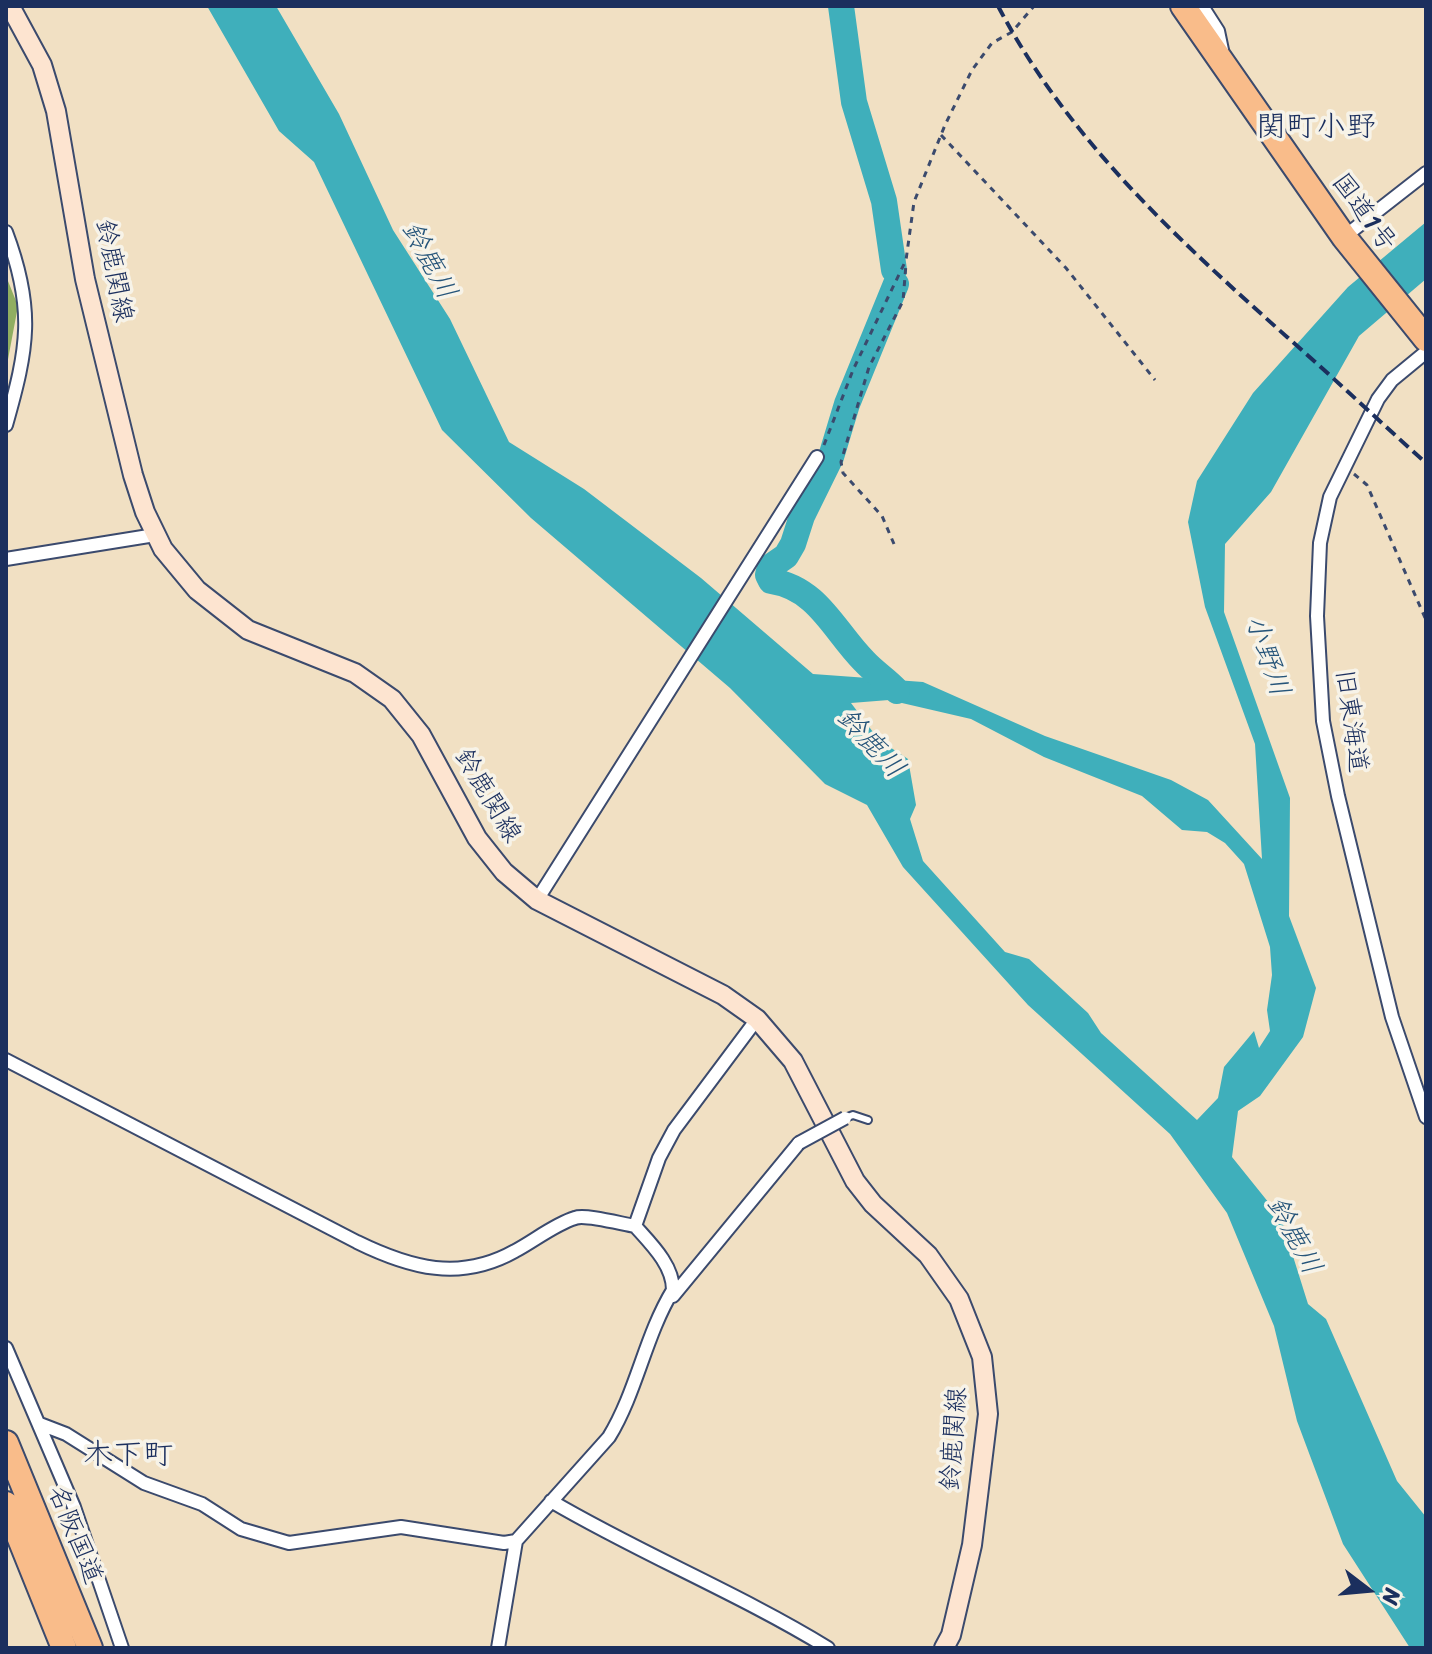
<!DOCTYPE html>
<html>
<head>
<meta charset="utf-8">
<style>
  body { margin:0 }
  #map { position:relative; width:1432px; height:1654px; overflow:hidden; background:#f1e0c3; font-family:Sriracha,sans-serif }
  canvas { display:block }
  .frame { position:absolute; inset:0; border:8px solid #1b2f5e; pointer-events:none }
  .north { position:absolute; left:1328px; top:1550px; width:80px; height:80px; -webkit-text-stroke:6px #f7f3e8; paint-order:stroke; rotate:106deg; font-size:22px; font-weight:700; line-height:32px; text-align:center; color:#1b2f5e }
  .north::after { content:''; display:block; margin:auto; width:28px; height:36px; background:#1b2f5e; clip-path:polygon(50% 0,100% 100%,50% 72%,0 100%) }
</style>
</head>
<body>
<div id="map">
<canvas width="1432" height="1654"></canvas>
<div class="frame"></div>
<div class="north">N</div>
</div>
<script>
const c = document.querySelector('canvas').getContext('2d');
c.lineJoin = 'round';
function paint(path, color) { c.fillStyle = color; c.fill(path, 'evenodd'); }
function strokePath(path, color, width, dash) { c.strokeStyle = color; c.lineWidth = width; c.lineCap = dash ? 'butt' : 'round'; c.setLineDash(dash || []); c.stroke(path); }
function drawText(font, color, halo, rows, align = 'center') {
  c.font = font + ' Sriracha,"Klee One",sans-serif'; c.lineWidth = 7; c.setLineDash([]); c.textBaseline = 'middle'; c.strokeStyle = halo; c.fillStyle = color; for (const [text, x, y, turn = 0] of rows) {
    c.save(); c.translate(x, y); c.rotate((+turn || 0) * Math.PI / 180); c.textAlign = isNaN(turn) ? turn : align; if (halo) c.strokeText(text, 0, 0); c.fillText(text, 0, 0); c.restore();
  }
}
paint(new Path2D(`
  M6 276 18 306 6 370Z`), '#90ae61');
paint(new Path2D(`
  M207 6H276L339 114 393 230 450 319 509 442 584 489 701 578 813 674 923 682 1045 736 1171 780 1208 800 1262 859 1255 744 1205 607 1188 522 1197 481 1253 393 1348 287 1426 222V279L1359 336 1271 492 1225 544 1224 612 1290 798 1289 916 1316 988 1303 1037 1260 1096 1238 1111 1232 1157 1281 1218 1308 1304 1326 1319 1397 1481 1426 1517V1648H1410L1343 1544 1297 1421 1274 1326 1227 1213 1170 1134 1028 1005 903 867 867 805 825 784 730 688 531 518 442 430 314 162 279 131ZM889 700 971 719 1044 757 1142 796 1182 830 1207 832 1225 843 1244 864 1270 947 1272 975 1267 1010 1270 1031 1259 1048 1254 1031 1224 1067 1218 1098 1197 1120 1101 1033 1088 1013 1029 959 1005 952 923 861 910 819 916 805 908 759 879 740 851 703Z`), '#3fafbb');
strokePath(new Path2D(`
  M841 6 854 102 884 201 894 270
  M896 284 847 404 831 457 802 516 793 544 786 556 770 567 768 575 771 581C818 588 834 631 864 661 874 672 887 680 897 691`), '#3fafbb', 26);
const lane = new Path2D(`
  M845 1118 853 1115 868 1120`);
const street = new Path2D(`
  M1202 6 1218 31 1222 50
  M6 232C35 309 28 348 6 425
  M1344 237 1426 173
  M1426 352 1392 380 1378 399 1330 497 1320 543 1317 616 1323 721 1338 796 1392 1017 1426 1117
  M6 559 155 535
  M537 900 817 457
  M6 1060 357 1242C410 1268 460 1282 515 1251 534 1241 555 1224 575 1218 585 1214 622 1224 635 1226 651 1244 673 1265 673 1290 645 1336 637 1391 609 1437L516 1541 498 1648
  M635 1226 659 1158 674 1130 757 1019
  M673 1296 799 1143
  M6 1348 74 1507 122 1648
  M40 1424 66 1434 144 1483 202 1504 241 1529 289 1543 401 1527 504 1543 516 1541
  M551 1501C641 1554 738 1593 828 1648`);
const secondary = new Path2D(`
  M10 6 42 65 56 111 85 279 133 475 145 512 163 549 197 590 248 630 355 673 392 699 421 735 477 838 504 872 537 900 723 995 757 1019 793 1061 855 1181 873 1204 928 1255 959 1299 982 1357 988 1414 972 1545 951 1635 944 1648`);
const highway = new Path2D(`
  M1183 6 1344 237 1426 339
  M6 1443 90 1648
  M6 1504 64 1648`);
strokePath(lane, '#3b4a6d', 10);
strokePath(street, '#3b4a6d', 16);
strokePath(secondary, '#3b4a6d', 22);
strokePath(highway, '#3b4a6d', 28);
strokePath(new Path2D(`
  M941 135 1066 268 1155 380
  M824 445 853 370 906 260 914 202 945 125 972 70 992 43 1012 32 1034 6
  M1354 474 1367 485 1426 620
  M894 544 882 516 843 473 841 462 869 367 903 301 906 264`), '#3b4a6d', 3, [6, 6]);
strokePath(lane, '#fff', 6);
strokePath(street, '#fff', 12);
strokePath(secondary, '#fde4d0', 18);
strokePath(highway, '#f9bc8a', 24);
strokePath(new Path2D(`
  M998 6C1068 139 1176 238 1287 337 1334 378 1379 421 1426 463`), '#1b2f5e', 4, [12, 6]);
const streetBridge = new Path2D(`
  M799 1143 845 1118`);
strokePath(streetBridge, '#3b4a6d', 16, []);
strokePath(streetBridge, '#fff', 12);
drawText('26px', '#1b2f5e', '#f7f3e8', [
  ["国道1号",1363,213,54],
  ["鈴鹿関線",113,271,79],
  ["旧東海道",1350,721,82],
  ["鈴鹿関線",487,796,59],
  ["鈴鹿関線",955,1439,-86],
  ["名阪国道",74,1535,68]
]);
drawText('italic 28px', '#26557a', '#f7f3e8', [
  ["鈴鹿川",428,261,62],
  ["小野川",1266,656,71],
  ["鈴鹿川",870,744,47],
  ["鈴鹿川",1293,1236,62]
]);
drawText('30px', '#1b2f5e', '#f7f3e8', [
  ["関町小野",1316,128],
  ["木下町",128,1456]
]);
</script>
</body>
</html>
